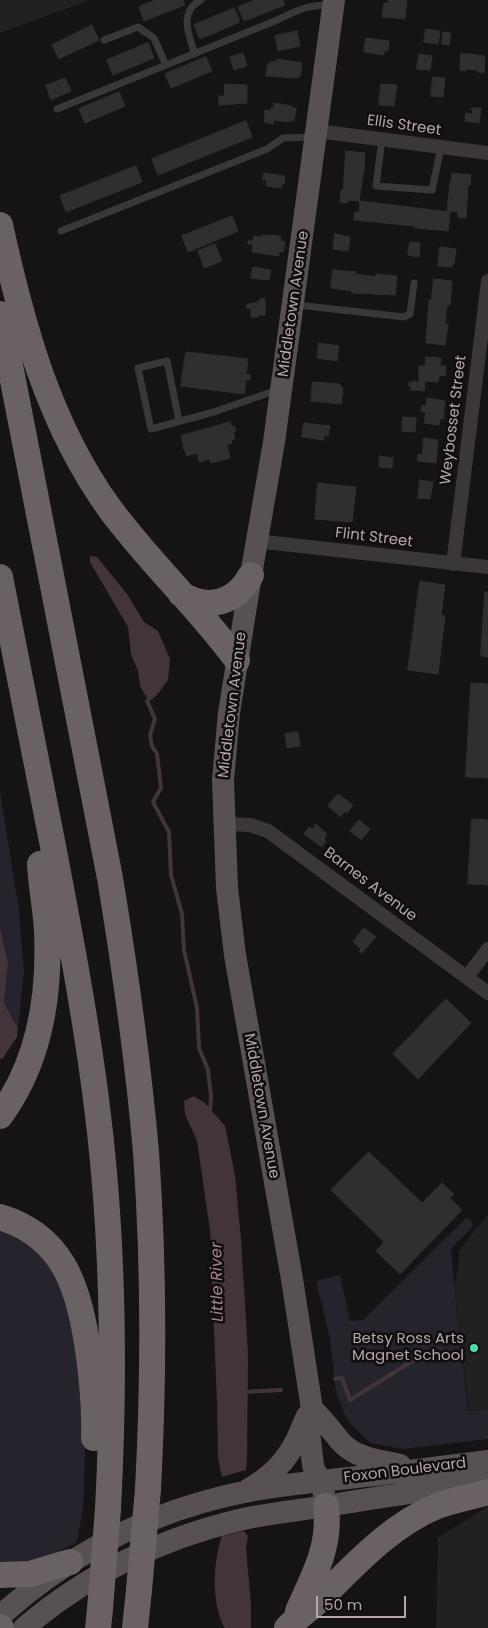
<!DOCTYPE html>
<html>
<head>
<meta charset="utf-8">
<style>
  body { margin:0 }
  #map { position:relative; width:488px; height:1628px; overflow:hidden; background:#151313; font-family:Poppins,sans-serif }
  canvas { display:block }
  .scale { position:absolute; left:316px; top:1596px; width:90px; height:22px; box-sizing:border-box; border:2px solid #b4a6aa; border-top:0; padding-left:6px; font-size:15px; line-height:18px; white-space:nowrap; color:#b4a6aa; -webkit-text-stroke:4px #100e0e; paint-order:stroke }
</style>
</head>
<body>
<div id="map">
<canvas width="488" height="1628"></canvas>
<div class="scale">50 m</div>
</div>
<script>
const c = document.querySelector('canvas').getContext('2d');
c.lineJoin = 'round';
function paint(path, color) { c.fillStyle = color; c.fill(path, 'evenodd'); }
function strokePath(path, color, width, dash) { c.strokeStyle = color; c.lineWidth = width; c.lineCap = dash ? 'butt' : 'round'; c.setLineDash(dash || []); c.stroke(path); }
function drawText(font, color, halo, rows, align = 'center') {
  c.font = font + ' Poppins,sans-serif'; c.lineWidth = 5; c.setLineDash([]); c.textBaseline = 'middle'; c.strokeStyle = halo; c.fillStyle = color; for (const [text, x, y, turn = 0] of rows) {
    c.save(); c.translate(x, y); c.rotate((+turn || 0) * Math.PI / 180); c.textAlign = isNaN(turn) ? turn : align; if (halo) c.strokeText(text, 0, 0); c.fillText(text, 0, 0); c.restore();
  }
}
paint(new Path2D(`
  M0 0H90L0 33Z
  M488 1214V1410L469 1411 454 1285 458 1270 459 1251Z
  M488 1506V1628H436L438 1538Z`), '#222020');
paint(new Path2D(`
  M0 791 19 910 24 973 18 1028 4 1003 8 963 0 927Z
  M467 1217 472 1221V1228L451 1248 454 1285 468 1411 488 1410V1439L403 1449 370 1443 347 1420 336 1392 330 1338 316 1281 340 1275 350 1321 363 1320Z
  M0 1226 28 1238 64 1280 86 1417 84 1488 83 1508 77 1542 42 1560 0 1567Z`), '#25242c');
paint(new Path2D(`
  M90 556 97 557 127 594 144 622 158 631 170 659 168 680 157 695 152 699 147 698 140 686 138 671 131 654 128 627 90 562Z
  M0 927 8 963 4 1003 18 1028 17 1037 3 1058 0 1059Z
  M194 1096 205 1103 225 1126 235 1175 241 1239 248 1353 247 1463 246 1470 222 1477 218 1458 217 1403 210 1230 197 1141 185 1114 184 1101Z
  M244 1531 248 1536 246 1549 251 1604V1628H225C211 1605 213 1561 222 1536Z`), '#43343b');
strokePath(new Path2D(`
  M152 696 147 701 155 719 150 735 152 746 157 754 161 788 153 802 169 832 171 875 182 914 184 950 197 1008 199 1048 208 1070 211 1096 210 1112
  M335 1379 342 1378 350 1400 422 1355
  M243 1392 281 1390`), '#43343b', 4);
const building = new Path2D(`
  M155 0H183L185 5 144 21 139 7Z
  M255 0H283L285 5 244 21 238 7Z
  M389 0H407L405 19 382 17 384 3H388Z
  M234 8 240 22 200 39 194 25Z
  M92 25 99 40 59 59 52 45Z
  M426 29 440 31 438 44 424 42Z
  M297 31 300 46 278 51 275 36Z
  M443 32 451 33 449 45 442 44Z
  M366 38 389 41 388 51 384 50V55L364 52Z
  M148 43 154 58 113 75 107 60Z
  M243 53 247 66 234 70 230 57Z
  M461 53 485 56 484 73 478 72V70L466 69V71L460 70Z
  M419 54 432 56 430 70 417 69Z
  M206 57 212 71 171 88 165 74Z
  M277 59 302 63 300 77H297V78L266 76 268 63 271 64V61L277 62Z
  M433 77 445 78 443 97 431 96Z
  M65 78 71 91 51 100 46 86Z
  M225 84 247 85V103L219 105V96H224Z
  M381 84 397 85 394 106 379 105Z
  M119 92 125 106 85 123 79 109Z
  M274 103 292 106V108H296L294 121 290 120V122L273 120V124L264 122 265 110 271 111V108H274Z
  M472 108H481L479 123 465 121 466 113 472 114Z
  M246 121 252 137 158 175 152 159Z
  M346 151 365 153 364 162 365 163 359 201 348 200 347 203 340 202 341 190H343Z
  M136 166 142 182 66 212 60 196Z
  M264 173 285 176 284 184H281V188L266 186 267 180H263Z
  M452 173 471 175 470 185H468L466 218 458 217V212L447 211 450 182H451Z
  M360 201 450 212 448 231 415 228V226L354 220 355 212H359Z
  M232 216 238 231 188 252 182 236Z
  M335 234 350 237 348 251 333 249Z
  M263 235 280 236 281 241 285 242 283 252H279V256L252 252 253 244H248V241H253L254 236 263 237Z
  M410 242 420 243 419 257 408 255Z
  M215 244 222 261 204 268 198 251Z
  M440 247 456 249 454 264 452 263V267L438 266Z
  M253 267 271 270 269 280 251 278Z
  M333 270 356 272 355 274 376 277V274L397 276 395 295 352 293V291L331 288Z
  M434 279 452 281 450 305H447L445 323 448 324 445 345 426 343 429 300H431Z
  M261 298 265 299V315H258V317H251V309L247 308V304L258 303V300H261Z
  M319 343 339 346 337 361 317 358Z
  M186 352 248 359 246 374 250 375V380H246L244 394 181 386Z
  M426 357 441 358 440 366H446L445 376 439 375 438 382 423 381V382H425L424 391 411 390V387L409 386V382L412 383V381L419 382V366H425Z
  M313 382 339 384 343 388 341 404 311 401Z
  M427 398 445 401 443 419H440L439 425 424 423 426 412H421L422 405 426 406Z
  M403 417 416 418 415 432 402 431Z
  M230 422 231 426H234L236 431 233 432 235 439 231 440 232 443 227 445 230 458 211 463 210 459 199 462 197 453 187 456 183 447H184L181 436Z
  M304 423 330 426 328 436 324 435V440L302 437Z
  M424 438 438 440 436 463 417 461 418 454 422 455Z
  M380 456 393 458 392 468 379 467Z
  M420 480 433 482 430 499 418 498Z
  M318 483 356 487 352 522 315 519Z
  M420 581 445 585 441 615 445 616 438 674 408 670Z
  M485 592H488V657L481 656Z
  M471 683 488 684V778L466 777Z
  M298 732 300 746 287 748 285 734Z
  M338 794 353 805 347 813 344 812 341 817 328 806Z
  M472 819 488 820V885L468 884Z
  M359 820 370 829 361 840 350 831Z
  M316 824 327 834 324 839 326 841 322 847 304 834 309 827 312 829Z
  M364 928 376 937 362 953 359 951 361 949 353 942Z
  M446 999 471 1023 418 1079 393 1054Z
  M369 1152 422 1203 442 1183 454 1194 450 1198 462 1210 400 1274 376 1251 384 1242 331 1190Z`);
paint(building, '#312f2e');
strokePath(building, '#312e2e', 1);
strokePath(new Path2D(`
  M104 40 138 27 154 38 166 65
  M195 54C189 36 178 11 201 0
  M57 109 275 21C297 11 307 4 332 5
  M382 139 376 186 432 190 441 147
  M61 231 267 149 283 138 312 137
  M297 305 404 317 410 314 414 283
  M179 421 167 361 138 368 151 429 214 412 277 390`), '#3b3737', 7);
strokePath(new Path2D(`
  M317 131 488 153
  M256 541 488 567
  M453 564 488 281
  M224 824 250 825 268 831 488 993
  M467 977 488 949`), '#3b3737', 14);
strokePath(new Path2D(`
  M312 1409C323 1419 331 1430 340 1441 356 1459 379 1460 400 1465
  M249 1489C269 1478 286 1461 296 1441 300 1433 303 1424 307 1416
  M326 1506 322 1481 315 1472 313 1465 308 1423 312 1409 292 1279 235 955 227 888 223 780 229 713 251 575 274 442 334 0
  M0 1616C58 1564 128 1523 203 1502 251 1488 300 1483 349 1478 395 1473 442 1467 488 1461
  M24 1628C86 1575 160 1539 239 1520 270 1513 302 1510 333 1505 384 1496 436 1489 487 1482`), '#585152', 22);
strokePath(new Path2D(`
  M0 225C22 325 49 425 110 509 149 562 198 607 237 660
  M0 314 110 878C125 969 138 1060 146 1152 154 1264 154 1377 148 1489
  M0 577C17 665 34 753 52 841 69 930 86 1018 97 1107 114 1241 115 1375 108 1509
  M181 594C208 611 236 603 251 575
  M0 1116C39 1063 50 998 47 932 46 909 41 887 40 864
  M0 1217C62 1236 78 1285 87 1343 92 1375 95 1406 94 1438
  M0 1575 30 1574 70 1562
  M298 1611C314 1575 331 1547 326 1506
  M0 1627 1 1628
  M98 1628 100 1609
  M135 1628 139 1590
  M287 1628C297 1617 308 1611 318 1601 354 1566 389 1526 437 1506 453 1500 471 1497 488 1492`), '#6a6163', 26);
strokePath(new Path2D(`
  M139 1590 148 1489
  M100 1609 108 1509`), '#6a6163', 26);
for (const [x, y, r, color] of [
  [474,1348,5,"#3fe1b0"]
]) { const dot = new Path2D(); dot.arc(x, y, r, 0, 2 * Math.PI); c.fillStyle = color; c.fill(dot); strokePath(dot, '#100e0e', 2); }
drawText('15px', '#b4a6aa', '#100e0e', [
  ["Ellis Street",404,126,8],
  ["Middletown Avenue",294,304,-82],
  ["Weybosset Street",454,420,-83],
  ["Flint Street",374,538,7],
  ["Middletown Avenue",233,705,-83],
  ["Barnes Avenue",370,885,37],
  ["Middletown Avenue",261,1106,80],
  ["Foxon Boulevard",405,1471,-7]
]);
drawText('15px', '#b4a6aa', '#100e0e', [
  ["Betsy Ross Arts",464,1339],
  ["Magnet School",464,1356]
], 'right');
drawText('italic 16px', '#ac8096', '#100e0e', [
  ["Little River",218,1282,-91]
]);
</script>
</body>
</html>
